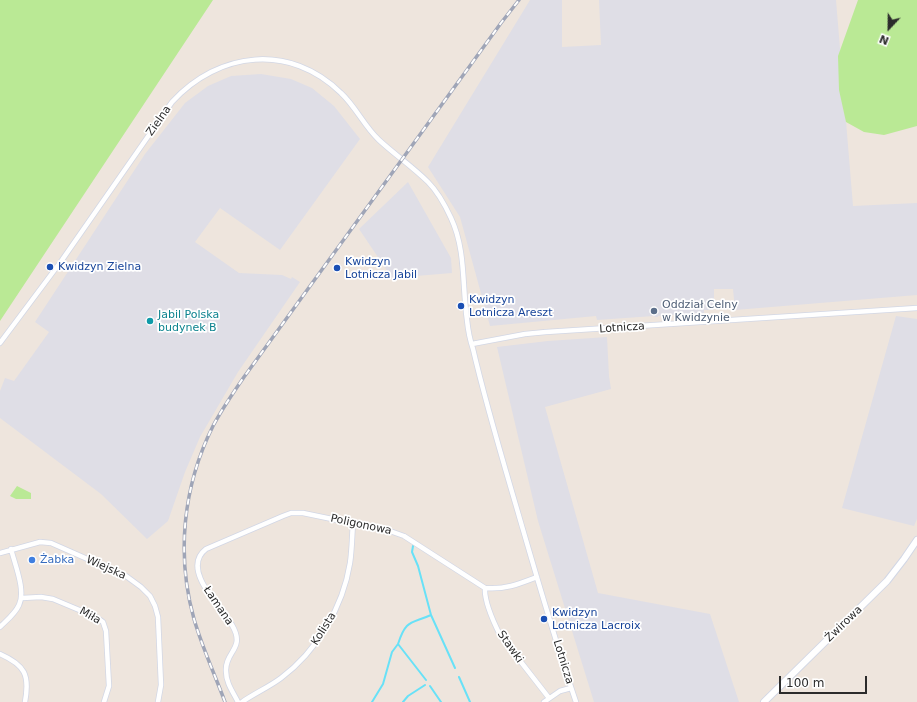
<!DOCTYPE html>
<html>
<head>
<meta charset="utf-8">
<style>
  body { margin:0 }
  #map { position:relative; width:917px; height:702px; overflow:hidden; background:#eee5dd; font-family:"DejaVu Sans",sans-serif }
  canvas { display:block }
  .north { position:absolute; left:869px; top:8px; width:40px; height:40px; -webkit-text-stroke:3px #fff; paint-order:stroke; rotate:202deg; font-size:11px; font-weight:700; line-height:16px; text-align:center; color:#2b2b2b }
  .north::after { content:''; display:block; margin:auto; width:14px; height:18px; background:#2b2b2b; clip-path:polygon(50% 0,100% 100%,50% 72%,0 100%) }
  .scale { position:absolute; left:779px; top:676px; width:88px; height:18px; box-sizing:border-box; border:2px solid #2b2b2b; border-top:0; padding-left:5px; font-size:12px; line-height:14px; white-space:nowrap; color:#2b2b2b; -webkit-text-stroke:3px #fff; paint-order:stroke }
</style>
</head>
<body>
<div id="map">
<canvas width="917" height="702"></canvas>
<div class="north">N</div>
<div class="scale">100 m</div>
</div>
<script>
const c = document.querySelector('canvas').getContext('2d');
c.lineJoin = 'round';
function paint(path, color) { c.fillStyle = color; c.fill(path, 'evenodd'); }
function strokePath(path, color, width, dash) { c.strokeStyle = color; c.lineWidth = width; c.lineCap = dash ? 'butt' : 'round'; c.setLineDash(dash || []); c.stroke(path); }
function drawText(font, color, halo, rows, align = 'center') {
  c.font = font + ' "DejaVu Sans",sans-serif'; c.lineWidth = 3.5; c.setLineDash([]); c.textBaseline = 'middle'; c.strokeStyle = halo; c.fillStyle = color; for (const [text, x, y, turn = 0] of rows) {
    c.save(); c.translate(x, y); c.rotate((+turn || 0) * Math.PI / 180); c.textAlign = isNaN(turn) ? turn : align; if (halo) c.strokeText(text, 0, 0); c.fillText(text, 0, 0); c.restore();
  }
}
paint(new Path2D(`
  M530 0H562V47L601 45 599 0H836L853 206 917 203V295L735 310 733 289H714V310H704V313L658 316V317H655L654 316 597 320 596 316 490 326 460 217 428 167Z
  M261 74 291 79 312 88 334 106 360 139 280 250 220 208 195 242 239 273 282 275 291 279 292 277 300 282 238 372 200 437 185 472 168 521 147 539 101 494 0 418V391L5 378 14 381 49 332 35 322 145 154 185 103 208 86 231 76Z
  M408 182 451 258 452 273 392 278 359 229Z
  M896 316 917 319V519L914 526 842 508Z
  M607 337 609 376 611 389 545 407 598 593 710 614 739 702H594L538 521 497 347 548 341Z`), '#dfdee6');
paint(new Path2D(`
  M0 0H213L0 321Z
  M858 0H917V126L884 135 864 132 846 122 839 90 838 56Z
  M17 486 31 493V499H16L10 496Z`), '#bae995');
strokePath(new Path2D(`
  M413 546 412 552 418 566 431 615 455 668
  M459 677 470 702
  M426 680 398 644C406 619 411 624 431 615
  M430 686 441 702
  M372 702 383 684 392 652 398 644
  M403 702 408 696 425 685`), '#68e1f7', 2);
const minor = new Path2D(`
  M0 343 62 260 172 102C219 51 290 43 341 93 356 107 364 126 379 140 394 154 413 167 428 182 438 192 445 205 451 218 466 250 462 285 467 320 468 330 470 340 473 349 486 405 503 461 519 516 537 578 555 641 576 702
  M472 344 525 334 546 332 917 308
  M0 553 40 542 51 543 126 576 141 587 150 596 155 606 158 617 161 685 158 702
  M485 588C484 602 494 623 500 635L549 698
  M22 598 41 597 53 599 96 617 103 622 106 631 109 686 104 702
  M0 627C7 620 15 614 19 605 26 591 15 565 11 549
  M0 654C25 665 30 675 25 702
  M238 702C233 692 226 683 226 671 225 651 246 649 232 625 221 607 180 569 206 549L283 516 291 513H303L390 531 404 536 485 588C504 590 519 584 537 577
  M242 702C255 693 269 687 281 678 317 651 343 607 350 563 352 550 352 536 353 523
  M544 702 560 691 571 688`);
const tertiary = new Path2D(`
  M764 702 887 581 904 559 917 540`);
strokePath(minor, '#d2d7e5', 6);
strokePath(tertiary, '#d2d7e5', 8);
strokePath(minor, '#fff', 4.5);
strokePath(tertiary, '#fff', 6);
const rail = new Path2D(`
  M225 702C215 675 202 647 194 619 176 555 183 486 213 426 222 409 233 393 244 377L501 23 519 0`);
strokePath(rail, '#9fa5b7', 3.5);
strokePath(rail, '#fff', 2, [6]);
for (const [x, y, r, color] of [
  [50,267,4,"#1a4fb4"],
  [337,268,4,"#1a4fb4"],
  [461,306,4,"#1a4fb4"],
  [654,311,4,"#5c6f8a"],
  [150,321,4,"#0f9aa8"],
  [32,560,4,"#3f7fe0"],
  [544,619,4,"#1a4fb4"]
]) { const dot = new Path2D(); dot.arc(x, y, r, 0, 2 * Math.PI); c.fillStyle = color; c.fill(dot); strokePath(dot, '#fff', 1.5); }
drawText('11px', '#2b2b2b', '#fff', [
  ["Zielna",159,121,-55],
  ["Lotnicza",622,328,-4],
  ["Poligonowa",361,525,12],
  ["Wiejska",106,568,24],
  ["Łamana",218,606,56],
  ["Miła",90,616,29],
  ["Żwirowa",844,624,-44],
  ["Kolista",324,629,-58],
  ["Stawki",510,647,55],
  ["Lotnicza",563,662,73]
]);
drawText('11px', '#164399', '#fff', [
  ["Kwidzyn",345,262],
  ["Lotnicza Jabil",345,275],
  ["Kwidzyn Zielna",58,267],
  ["Kwidzyn",469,300],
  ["Lotnicza Areszt",469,313],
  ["Kwidzyn",552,613],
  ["Lotnicza Lacroix",552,626]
], 'left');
drawText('11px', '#4e5e75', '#fff', [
  ["Oddział Celny",662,305],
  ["w Kwidzynie",662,318]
], 'left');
drawText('11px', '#0d838f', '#fff', [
  ["Jabil Polska",158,315],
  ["budynek B",158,328]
], 'left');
drawText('11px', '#366cbe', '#fff', [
  ["Żabka",40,560]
], 'left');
</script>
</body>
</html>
